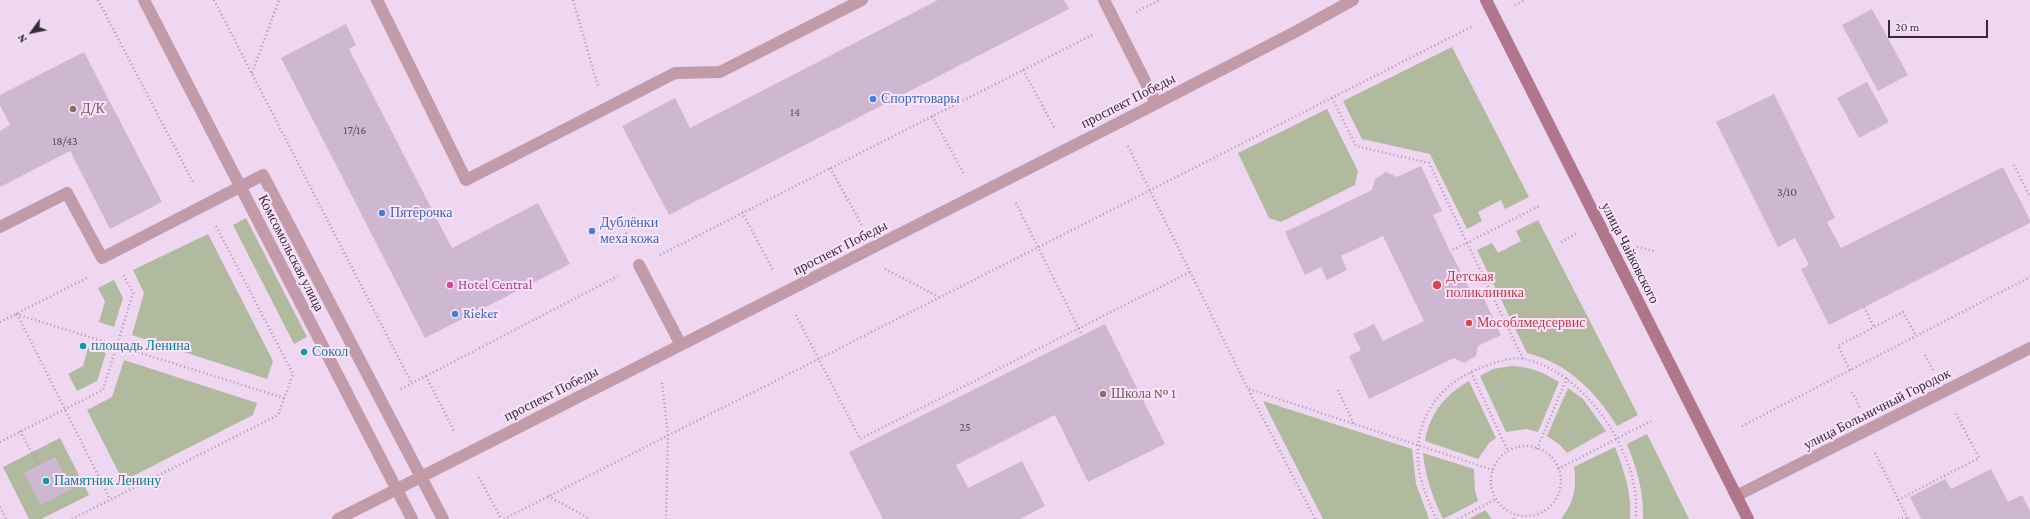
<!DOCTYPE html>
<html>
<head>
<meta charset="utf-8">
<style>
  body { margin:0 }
  #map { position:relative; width:2030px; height:519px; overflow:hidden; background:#efd7f1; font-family:"Crimson Pro",serif }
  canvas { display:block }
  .north { position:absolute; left:12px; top:12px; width:40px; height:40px; -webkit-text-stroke:3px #fce4fe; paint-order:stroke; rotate:237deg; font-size:11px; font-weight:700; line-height:16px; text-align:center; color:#342b35 }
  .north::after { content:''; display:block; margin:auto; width:14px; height:18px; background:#342b35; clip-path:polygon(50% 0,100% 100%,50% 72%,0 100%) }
  .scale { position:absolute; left:1888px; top:20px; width:100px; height:18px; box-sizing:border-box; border:2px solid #342b35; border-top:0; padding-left:5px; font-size:12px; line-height:14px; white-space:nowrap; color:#342b35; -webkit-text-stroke:3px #fce4fe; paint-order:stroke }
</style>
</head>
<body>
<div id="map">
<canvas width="2030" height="519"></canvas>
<div class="north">N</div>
<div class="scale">20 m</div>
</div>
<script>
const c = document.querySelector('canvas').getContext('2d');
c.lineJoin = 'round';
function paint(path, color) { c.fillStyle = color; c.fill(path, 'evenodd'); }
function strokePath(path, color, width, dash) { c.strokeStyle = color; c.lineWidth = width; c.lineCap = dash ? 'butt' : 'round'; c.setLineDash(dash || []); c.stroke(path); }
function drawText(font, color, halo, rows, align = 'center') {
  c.font = font + ' "Crimson Pro",serif'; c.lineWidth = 4; c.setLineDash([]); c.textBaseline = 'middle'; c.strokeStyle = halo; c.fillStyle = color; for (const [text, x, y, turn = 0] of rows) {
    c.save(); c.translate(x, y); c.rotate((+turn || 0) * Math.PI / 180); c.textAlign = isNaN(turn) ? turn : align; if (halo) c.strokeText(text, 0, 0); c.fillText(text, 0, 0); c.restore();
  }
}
paint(new Path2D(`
  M1452 47 1529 197 1505 209 1501 200 1478 212 1482 221 1467 229 1430 154 1362 139 1343 101Z
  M1327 109 1358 171 1355 185 1281 222 1269 218 1238 153Z
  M246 218 307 337 294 344 233 225Z
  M1538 220 1638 415 1617 426C1594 390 1569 364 1527 353L1477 250 1492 243 1498 253 1521 241 1516 231Z
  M208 234 273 361 267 379 132 335 144 293 133 270Z
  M114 280 123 298 114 327 99 322 105 301 98 288Z
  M88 348 106 353 97 381 77 391 68 374 83 366Z
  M124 360 257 403 253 415 123 481 87 410 112 397Z
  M1512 366C1530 367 1543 372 1559 382L1538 432 1526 429 1506 432 1480 376 1493 369Z
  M1469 381 1496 438 1489 443 1478 459 1425 441C1430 413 1445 395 1469 381Z
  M1568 388 1583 399 1606 431 1567 453 1560 445 1547 436Z
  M1263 401 1412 449 1416 484 1429 519H1323Z
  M1647 434 1689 519H1643C1644 492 1637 469 1627 444Z
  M60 438 89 495 41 519H29L3 467Z
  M1615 447C1624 471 1632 493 1630 519H1561C1574 502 1577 488 1574 467Z
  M1423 453 1474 469 1475 491 1478 501 1443 519C1433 498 1425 476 1423 453Z
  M1485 510 1492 519H1469Z`), '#b1b99e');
paint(new Path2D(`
  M938 0H1064L1069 9 669 215 622 126 675 98 690 128Z
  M1872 9 1908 75 1878 91 1842 25Z
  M346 24 356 45 349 49 452 248 538 203 570 264 425 338 281 58Z
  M84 52 162 202 110 229 70 151 0 187V131L10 125 0 105V95Z
  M1867 82 1889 122 1859 138 1837 98Z
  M1774 94 1835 218 1827 222 1841 248 2003 167 2030 220V223L1829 325 1801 269 1809 265 1795 238 1778 247 1716 122Z
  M1421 166 1442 211 1433 215 1450 251 1472 294 1480 290 1501 335 1478 346 1476 356 1464 363 1454 358 1369 399 1349 356 1361 350 1353 334 1374 324 1383 341 1424 321 1383 236 1341 256 1347 270 1327 280 1321 267 1305 275 1285 232 1372 190 1375 179 1386 172 1397 177Z
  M1105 324 1165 444 1088 482 1055 415 956 465 968 488 1022 461 1045 506 1020 519H883L849 452Z
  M55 457 72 489 41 505 24 473Z
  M1991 469 2008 502 2022 495 2030 511V519H1921L1910 497 1945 479 1951 489Z`), '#ceb8d1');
strokePath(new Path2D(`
  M98 0 194 184
  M214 0 412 384
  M573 0 598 86
  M1515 5 1525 0
  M1136 12 1160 0
  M1023 70 1055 129
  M252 73 279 0
  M1332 98 1356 146 1429 163 1467 243 1450 251
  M932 116 964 174
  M1128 146 1248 389 1315 519
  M2014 165 2030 197
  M830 168 863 227
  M1016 203 1082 335
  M742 212 774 272
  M626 233 630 243
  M1561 242 1578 233
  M1637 247 1654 251
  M660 255 1094 34
  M885 269 939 297
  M1864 307 1874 327
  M16 314 284 398
  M17 314 110 499
  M796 315 860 439 1190 272
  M0 322 89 277
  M1925 355 1933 370
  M1523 359 1467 243 1541 205
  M1850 370 1838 346 1903 312 1916 336
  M1471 372 1508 451
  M426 376 455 433
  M662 383 668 435 666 519
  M401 389 618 276
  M1249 389 1493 470
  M1338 390 1354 424
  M1852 392 1860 408
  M1742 426 2030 277
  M20 431 39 466
  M0 442 103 390 133 293 123 274
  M1491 481a35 35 0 1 1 70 0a35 35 0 1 1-70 0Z
  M1537 449 1567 378
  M1875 453 1908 519
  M1558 469 1651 421
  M479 477 501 519
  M548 496 590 519
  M1898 500 1979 458 1955 412
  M0 507 6 519
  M72 519 278 415 293 374 216 226
  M504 519 1473 26
  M1436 519C1430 504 1422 487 1419 470 1412 425 1435 386 1478 369 1492 364 1509 356 1524 359 1579 370 1628 438 1635 492 1637 500 1636 510 1636 519
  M1458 519 1496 499
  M1514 519 1515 515
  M1898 519 1907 518`), '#ab98ac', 2.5, [1, 3]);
strokePath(new Path2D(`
  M377 0 466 180 675 73 720 72 862 0
  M1104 0 1156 103`), '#c29aa8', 12);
strokePath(new Path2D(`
  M144 0 412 519
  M0 227 67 193 102 258 263 175 443 519
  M639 265 681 345
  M1736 496 2030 348
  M338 519 1130 117 1295 32 1353 0`), '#c29aa8', 12);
strokePath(new Path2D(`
  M1486 0 1748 519`), '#b0778c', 12);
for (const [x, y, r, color] of [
  [873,99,4,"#3f7fe0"],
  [73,109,4,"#8d6e63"],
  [382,213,4,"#3f7fe0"],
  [592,231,4,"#3f7fe0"],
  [450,285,4,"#d1479c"],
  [1437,285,5,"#e0444e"],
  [455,314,4,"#3f7fe0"],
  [1469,323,4,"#e0444e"],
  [83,346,4,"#0f9aa8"],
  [304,352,4,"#0f9aa8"],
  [1103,394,4,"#8d6e63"],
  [46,481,4,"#0f9aa8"]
]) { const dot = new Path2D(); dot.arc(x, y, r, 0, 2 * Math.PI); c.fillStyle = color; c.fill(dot); strokePath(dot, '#fce4fe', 1.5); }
drawText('12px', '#5a4e5c', null, [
  ["14",795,112],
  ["17/16",355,130],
  ["18/43",65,141],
  ["3/10",1787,192],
  ["25",965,427]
]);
drawText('14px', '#366cbe', '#fce4fe', [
  ["Спорттовары",881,99],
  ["Пятёрочка",390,213],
  ["Дублёнки",600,223],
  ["меха кожа",600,239],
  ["Rieker",463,314]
], 'left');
drawText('14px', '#342b35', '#fce4fe', [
  ["проспект Победы",1128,101,-27],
  ["проспект Победы",840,248,-27],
  ["Комсомольская улица",291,253,63],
  ["улица Чайковского",1630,253,63],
  ["проспект Победы",551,394,-27],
  ["улица Больничный Городок",1877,409,-27]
]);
drawText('14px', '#785e54', '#fce4fe', [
  ["Д/К",81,109],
  ["Школа № 1",1111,394]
], 'left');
drawText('14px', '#be3a42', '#fce4fe', [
  ["Детская",1446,277],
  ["поликлиника",1446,293],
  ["Мособлмедсервис",1477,323]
], 'left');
drawText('14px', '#b23c85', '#fce4fe', [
  ["Hotel Central",458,285]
], 'left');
drawText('14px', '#0d838f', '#fce4fe', [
  ["площадь Ленина",91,346],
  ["Сокол",312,352],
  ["Памятник Ленину",54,481]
], 'left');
</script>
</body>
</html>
